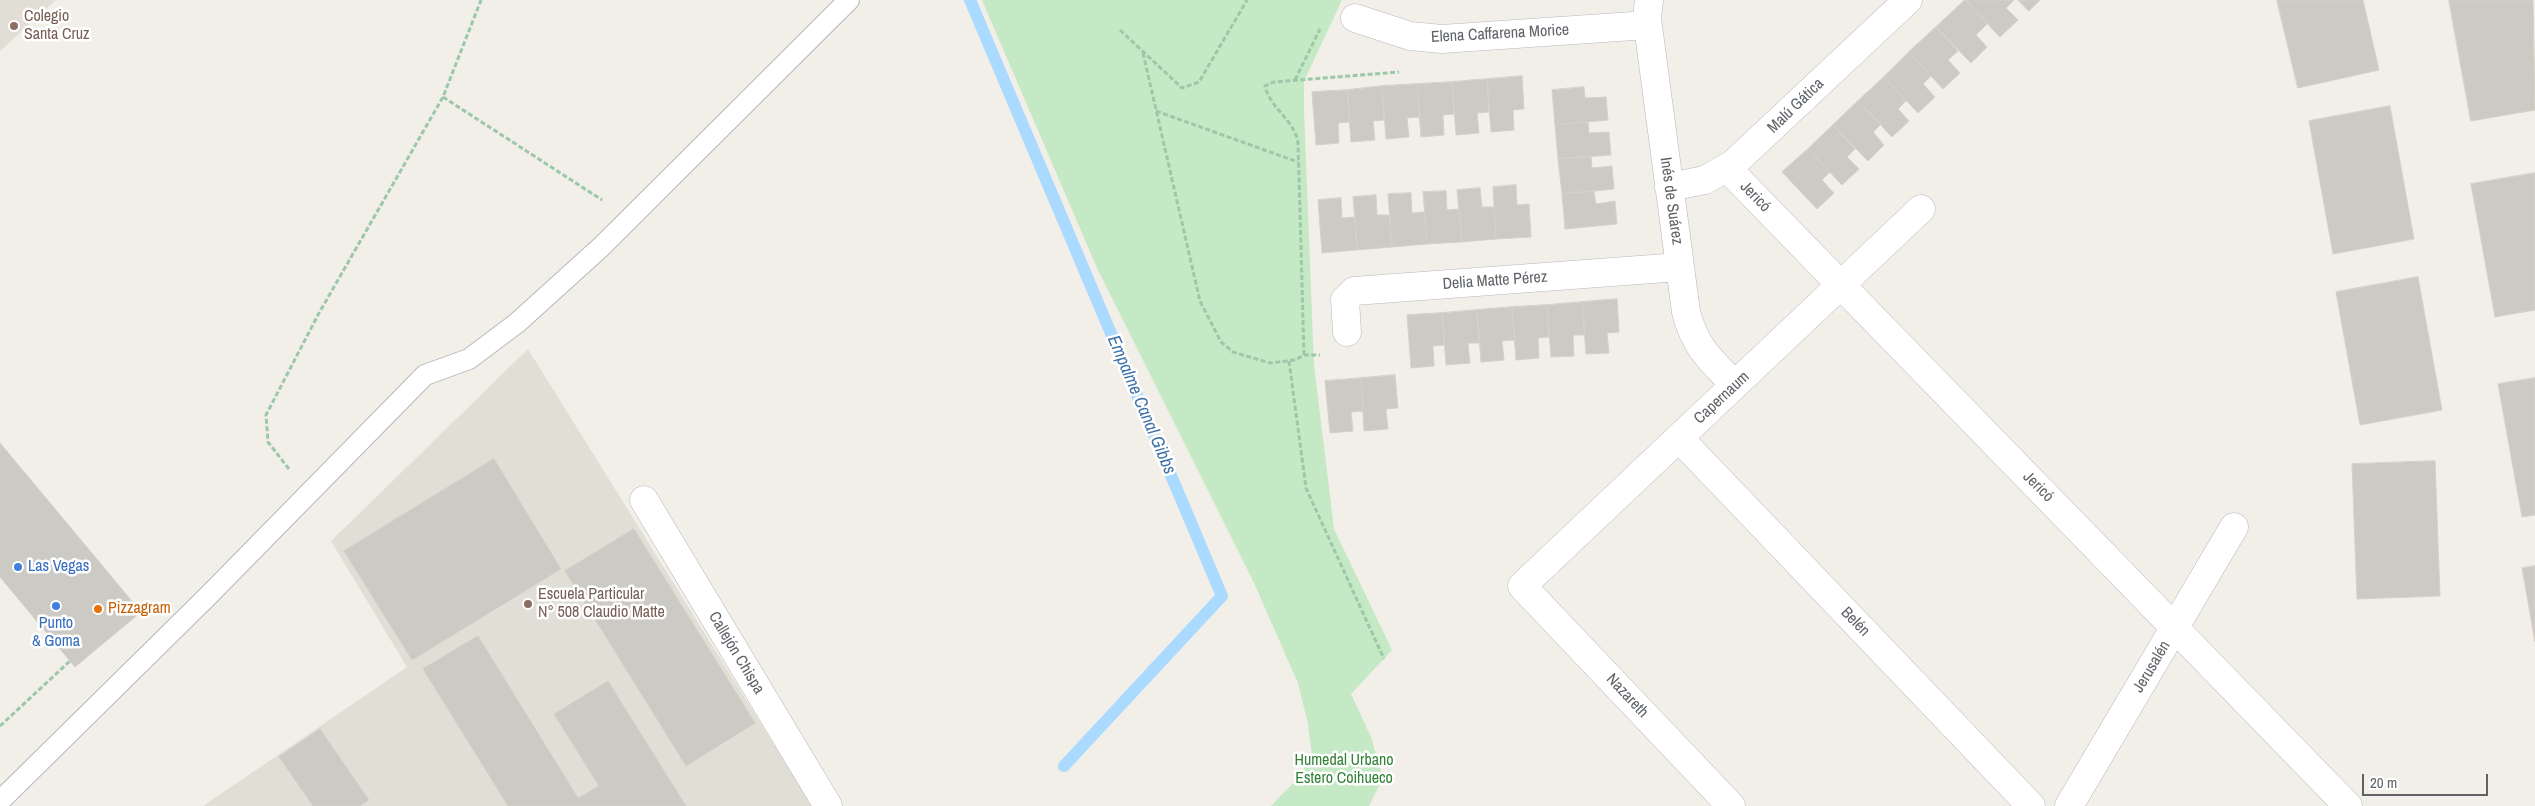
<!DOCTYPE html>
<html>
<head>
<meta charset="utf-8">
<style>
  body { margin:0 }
  #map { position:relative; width:2535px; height:806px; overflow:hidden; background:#f1efe8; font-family:"Archivo Narrow",sans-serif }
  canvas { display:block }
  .scale { position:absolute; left:2362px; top:774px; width:126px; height:22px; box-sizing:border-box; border:2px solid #5f6368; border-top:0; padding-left:6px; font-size:15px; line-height:18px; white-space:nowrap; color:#5f6368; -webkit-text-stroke:4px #fff; paint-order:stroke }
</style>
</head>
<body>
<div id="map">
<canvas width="2535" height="806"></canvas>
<div class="scale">20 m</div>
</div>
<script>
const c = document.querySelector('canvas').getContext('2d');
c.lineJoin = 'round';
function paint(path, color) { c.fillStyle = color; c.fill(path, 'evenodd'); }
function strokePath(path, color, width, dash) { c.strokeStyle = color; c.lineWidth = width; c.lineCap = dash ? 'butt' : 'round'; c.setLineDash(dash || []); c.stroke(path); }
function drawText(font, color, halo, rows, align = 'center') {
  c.font = font + ' "Archivo Narrow",sans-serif'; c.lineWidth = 5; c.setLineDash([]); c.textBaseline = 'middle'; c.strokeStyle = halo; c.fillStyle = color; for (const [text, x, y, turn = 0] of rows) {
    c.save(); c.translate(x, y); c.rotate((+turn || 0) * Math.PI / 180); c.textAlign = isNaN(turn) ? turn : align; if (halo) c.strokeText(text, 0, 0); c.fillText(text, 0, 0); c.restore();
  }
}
paint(new Path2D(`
  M0 0H56L0 51Z
  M528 349 812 806H203L407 667 331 541Z`), '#e1ded6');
paint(new Path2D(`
  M982 0H1342L1304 81V112L1314 365 1334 529 1392 650 1351 694 1371 737 1383 778 1369 806H1271L1298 778 1312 755 1308 724 1298 683 1254 583 1097 268Z`), '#c5e8c5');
strokePath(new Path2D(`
  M970 0 1222 596 1064 766`), '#aadaff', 12);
const building = new Path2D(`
  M1965 0 1988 23 1976 35 1987 47 1971 63 1936 27Z
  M1966 0H2014L2006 8 2018 20 2000 37Z
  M2018 0H2040L2029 11Z
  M2277 0H2363L2379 70 2298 88Z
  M2449 0H2533L2535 110 2471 121Z
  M1936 27 1958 51 1948 60 1960 73 1943 89 1909 52Z
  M1909 52 1931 76 1923 84 1935 97 1918 113 1884 77Z
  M1522 76 1524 109 1513 110 1514 130 1491 132 1487 79Z
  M1884 77 1906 101 1898 109 1909 121 1892 137 1858 101Z
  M1487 79 1489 112 1477 113 1479 133 1456 135 1452 82Z
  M1452 82 1454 114 1443 115 1444 135 1421 137 1417 84Z
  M1417 84 1420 117 1407 118 1409 137 1386 139 1382 86Z
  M1382 86 1384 120 1373 121 1375 140 1351 142 1347 90Z
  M1584 87 1585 98 1606 97 1608 120 1555 125 1552 90Z
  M1347 90 1350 122 1338 123 1339 143 1316 145 1312 92Z
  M1858 101 1881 124 1873 132 1884 145 1868 161 1833 125Z
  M2390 106 2414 239 2333 254 2309 121Z
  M1588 122 1589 133 1609 132 1611 155 1558 159 1555 125Z
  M1833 125 1855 149 1847 157 1859 169 1842 185 1808 149Z
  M1808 149 1830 172 1822 180 1834 193 1817 209 1782 172Z
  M1591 156 1592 168 1612 166 1614 189 1562 194 1558 159Z
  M2535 173V310L2495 317 2471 184Z
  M1516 185 1517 205 1529 204 1531 237 1496 239 1493 187Z
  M1480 188 1482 207H1494L1496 239 1462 242 1457 190Z
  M1446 191 1447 210 1459 209 1462 242 1427 244 1423 192Z
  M1594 191 1596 204 1615 201 1617 224 1565 229 1562 194Z
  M1411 193 1412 213 1424 212 1427 244 1392 247 1388 194Z
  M1376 195 1377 215H1389L1392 247 1357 250 1353 197Z
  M1341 198 1342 218 1355 217 1357 250 1322 253 1318 200Z
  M2418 277 2442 410 2360 425 2336 292Z
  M1617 299 1619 332 1607 333 1609 353 1586 354 1582 302Z
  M1582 302 1585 335H1573L1574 356 1551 357 1547 305Z
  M1547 305 1549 337 1538 338 1539 358 1516 360 1512 307Z
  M1512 307 1515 340 1502 341 1504 360 1481 362 1477 310Z
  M1477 310 1480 343H1468L1470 363 1446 365 1442 313Z
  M1442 313 1445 345 1433 346 1434 366 1411 368 1407 315Z
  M1395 375 1398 408 1386 409 1388 429 1364 431 1361 378Z
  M1361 378 1363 411 1351 412 1353 431 1330 433 1325 381Z
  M2535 378V515L2522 517 2498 384Z
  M0 443 141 612 75 667 0 577Z
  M494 459 561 569 412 660 344 551Z
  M2435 461 2440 596 2357 599 2352 464Z
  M634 529 755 723 686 766 565 571Z
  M2535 566V642L2522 568Z
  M478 636 578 798 599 786 554 714 608 681 686 806H508L423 669Z
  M320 729 369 800 360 806H313L279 757Z`);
paint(building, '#cccac5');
strokePath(building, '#d6d1c6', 1);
const service = new Path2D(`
  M0 801 208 596 425 375 469 359 517 323 601 247 849 0`);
const minor = new Path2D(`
  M1649 0 1647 18 1686 312C1696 349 1710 359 1735 385
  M1355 18 1410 36 1442 39 1648 25
  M1727 168 2348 806
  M1669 187 1705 180 1733 164 1908 0
  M1347 332 1345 300 1354 291 1680 267
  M1679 438 2031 806
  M644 500 828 806
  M1731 806 1522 586 1921 209
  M2069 806 2234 527`);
strokePath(service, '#b5b8bc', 22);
strokePath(minor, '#b5b8bc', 29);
strokePath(new Path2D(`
  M1120 30 1182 88 1199 82 1247 0
  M1143 53 1200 301 1221 342 1233 352 1270 363 1295 360 1304 355H1320
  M1295 80 1320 29
  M443 97 602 200
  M1156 111 1298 162
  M1304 355 1298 142C1294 120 1270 108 1265 86L1274 82 1399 72
  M1289 361 1306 488 1384 659
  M289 469 268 442 266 415 319 313 443 97 481 0
  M0 726 70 661`), '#9cc7a9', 3, [5, 2.5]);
strokePath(service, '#fff', 20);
strokePath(minor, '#fff', 28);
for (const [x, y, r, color] of [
  [14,26,5,"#8d6e63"],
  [18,567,5,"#3f7fe0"],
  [528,604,5,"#8d6e63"],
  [56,606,5,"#3f7fe0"],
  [98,609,5,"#e8710a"]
]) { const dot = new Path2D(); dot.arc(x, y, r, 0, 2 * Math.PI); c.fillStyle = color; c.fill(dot); strokePath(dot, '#fff', 2); }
drawText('16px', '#785e54', '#fff', [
  ["Colegio",24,17],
  ["Santa Cruz",24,35],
  ["Escuela Particular",538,595],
  ["N° 508 Claudio Matte",538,613]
], 'left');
drawText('16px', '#5f6368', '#fff', [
  ["Elena Caffarena Morice",1500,34,-3],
  ["Malú Gática",1796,106,-44],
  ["Jericó",1755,197,46],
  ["Inés de Suárez",1671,201,82],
  ["Delia Matte Pérez",1495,281,-4],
  ["Capernaum",1722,398,-43],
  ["Jericó",2038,487,45],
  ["Belén",1855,622,46],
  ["Callejón Chispa",736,653,59],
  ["Jerusalén",2152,667,-59],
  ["Nazareth",1627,696,47]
]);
drawText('16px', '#366cbe', '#fff', [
  ["Las Vegas",28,567],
  ["Punto",56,624,"center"],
  ["& Goma",56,642,"center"]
], 'left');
drawText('16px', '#c56008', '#fff', [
  ["Pizzagram",108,609]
], 'left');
drawText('16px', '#348238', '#fff', [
  ["Humedal Urbano",1344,761],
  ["Estero Coihueco",1344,779]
]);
drawText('italic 18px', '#4174aa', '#fff', [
  ["Empalme Canal Gibbs",1141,405,67]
]);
</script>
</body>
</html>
